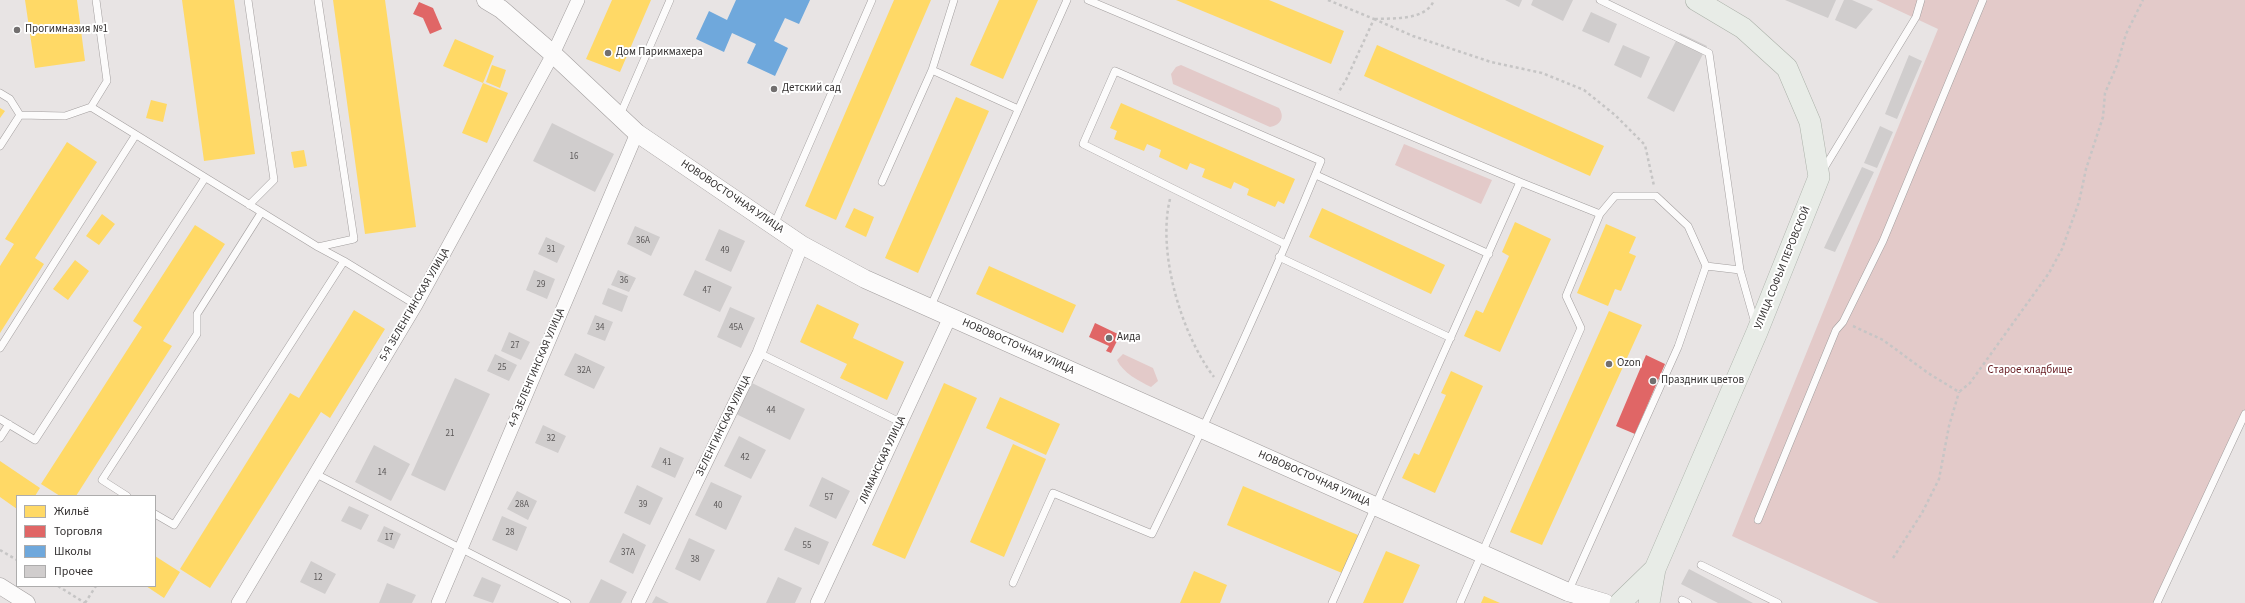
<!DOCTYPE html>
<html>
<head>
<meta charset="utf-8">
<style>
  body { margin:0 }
  #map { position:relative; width:2245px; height:603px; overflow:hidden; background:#e8e4e4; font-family:"Source Sans 3",sans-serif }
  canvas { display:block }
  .legend { position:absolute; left:16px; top:495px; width:140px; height:92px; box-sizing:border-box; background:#fff; border:1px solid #adacac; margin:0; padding:5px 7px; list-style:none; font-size:12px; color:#333030 }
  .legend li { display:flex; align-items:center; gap:8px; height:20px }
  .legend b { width:20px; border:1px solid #adacac }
</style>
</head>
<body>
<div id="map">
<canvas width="2245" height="603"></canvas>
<ul class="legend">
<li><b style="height:11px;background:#ffd966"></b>Жильё</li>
<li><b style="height:11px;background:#e06666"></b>Торговля</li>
<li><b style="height:11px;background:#6fa8dc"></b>Школы</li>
<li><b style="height:11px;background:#d0cdcd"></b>Прочее</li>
</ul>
</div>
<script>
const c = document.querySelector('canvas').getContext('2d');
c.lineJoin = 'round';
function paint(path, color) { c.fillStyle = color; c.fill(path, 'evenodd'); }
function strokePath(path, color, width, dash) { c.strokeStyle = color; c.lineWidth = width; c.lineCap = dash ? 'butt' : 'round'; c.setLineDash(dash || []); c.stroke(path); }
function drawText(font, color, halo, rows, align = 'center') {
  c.font = font + ' "Source Sans 3",sans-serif'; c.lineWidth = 4; c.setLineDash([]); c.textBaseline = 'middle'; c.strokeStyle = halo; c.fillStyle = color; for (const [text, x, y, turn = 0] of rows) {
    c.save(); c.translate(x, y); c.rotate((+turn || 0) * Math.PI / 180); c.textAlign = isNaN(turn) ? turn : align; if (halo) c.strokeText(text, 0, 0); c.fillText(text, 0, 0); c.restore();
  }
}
paint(new Path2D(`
  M1876 0H2245V413L2159 603H1879L1732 536 1938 29Z
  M1181 65 1279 108C1285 117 1281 125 1270 127L1173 84 1171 74 1176 67Z
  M1404 144 1492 180 1481 204 1395 165Z
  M1123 354 1153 368 1158 381 1151 387C1139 381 1123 373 1117 360Z`), '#e3cac9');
paint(new Path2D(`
  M25 0H77L85 61 35 68Z
  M182 0H234L255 154 204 161Z
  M333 0H385L416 227 365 234Z
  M612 0H651L620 72 586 59Z
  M894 0H931L836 220 805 206Z
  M999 0H1038L1003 79 970 65Z
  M1176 0H1269L1344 31 1331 64Z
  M455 39 494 56 483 83 443 66Z
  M1377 45 1604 146 1590 176 1364 76Z
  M492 65 506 70 500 88 486 82Z
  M483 83 508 93 487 143 462 133Z
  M956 97 989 111 918 273 885 258Z
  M151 100 167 104 163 122 146 118Z
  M1121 103 1295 179 1284 204 1278 201 1275 207 1247 195 1249 189 1234 182 1231 189 1202 177 1205 169 1190 163 1187 170 1159 157 1161 150 1147 144 1144 151 1114 139 1117 131 1110 128Z
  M0 108 5 111 0 118Z
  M67 142 97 162 35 258 44 264 0 333V266L14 244 5 239Z
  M304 150 307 166 294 168 291 152Z
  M854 208 874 217 866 237 845 227Z
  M1322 208 1445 265 1431 294 1309 237Z
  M102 214 115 224 99 245 86 236Z
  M1515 222 1551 239 1500 352 1464 336 1476 310 1483 313 1509 256 1502 252Z
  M1606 224 1636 237 1629 253 1636 256 1621 291 1615 289 1608 306 1577 293Z
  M195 225 225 244 163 341 172 346 76 496H60L41 484 142 327 133 321Z
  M75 260 89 271 68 300 53 289Z
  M989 266 1076 305 1063 333 976 294Z
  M817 304 859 324 853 338 904 362 887 400 840 378 847 364 800 342Z
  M354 310 385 329 330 418 321 412 210 588 180 569 290 393 299 398Z
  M1609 311 1642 325 1542 545 1510 532Z
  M1451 371 1483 386 1435 493 1402 478 1414 453 1419 455 1446 395 1441 393Z
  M944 383 977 398 905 559 872 545Z
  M1000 397 1060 424 1046 455 986 428Z
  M1013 444 1046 459 1004 557 970 542Z
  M0 461 40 488 35 496H17V509L0 497Z
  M1243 486 1358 535 1342 573 1227 525Z
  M1386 551 1420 565 1403 603H1363Z
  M155 556 180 572 164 598 146 586H155Z
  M1194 571 1227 585 1220 603H1180Z
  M1484 596 1500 603H1481Z`), '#ffd966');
paint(new Path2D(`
  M419 2 433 8 442 29 430 34 423 18 413 14Z
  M1095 323 1120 335 1111 353 1106 351 1109 346 1089 337Z
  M1646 355 1665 364 1635 434 1616 426Z`), '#e06666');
paint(new Path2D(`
  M736 0H810L799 24 785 18 774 41 788 48 775 76 747 63 756 44 732 33 724 52 696 39 709 11 727 20Z`), '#6fa8dc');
paint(new Path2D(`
  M1505 0H1522L1519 7Z
  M1533 0H1573L1563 21 1531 5Z
  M1785 0H1836L1828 18Z
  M1844 0H1852L1873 9 1856 29 1835 20Z
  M1591 12 1617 24 1609 43 1582 31Z
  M1680 33 1707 46 1674 112 1647 98Z
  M1623 45 1650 57 1641 78 1614 65Z
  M1909 55 1922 61 1897 119 1885 114Z
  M552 123 614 154 595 192 533 161Z
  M1880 126 1893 132 1877 168 1864 163Z
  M1862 167 1874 172 1835 252 1824 248Z
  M635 226 660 237 651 256 627 244Z
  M719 229 745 241 731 272 705 260Z
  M546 237 565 246 557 263 538 254Z
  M534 270 555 279 547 299 526 290Z
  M618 270 636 278 629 292 611 285Z
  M695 270 732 287 720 312 683 295Z
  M608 288 628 296 622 312 602 304Z
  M730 307 755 318 741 348 717 337Z
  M595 315 613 322 605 341 587 334Z
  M509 332 530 342 521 360 501 351Z
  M575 353 605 367 594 389 564 375Z
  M495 354 517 365 509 381 487 371Z
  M455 378 490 394 445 491 411 475Z
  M752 383 805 409 790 440 736 414Z
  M543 425 566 436 558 453 535 443Z
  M739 436 766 450 751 479 724 466Z
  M374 445 410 464 391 501 355 482Z
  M660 447 684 458 675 478 651 467Z
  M822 477 850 491 836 519 809 506Z
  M711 482 742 496 726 530 695 515Z
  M637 485 663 498 650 525 624 513Z
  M517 491 537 501 528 520 507 509Z
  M349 506 369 515 361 530 341 521Z
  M502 516 527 527 517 551 492 540Z
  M384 526 401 534 394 549 377 541Z
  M795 527 829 542 819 565 784 550Z
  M623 533 646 545 633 574 609 562Z
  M689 538 715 550 700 581 675 569Z
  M311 561 336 574 325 594 300 582Z
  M1689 569 1753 603H1718L1681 584Z
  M482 577 501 585 493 603 473 596Z
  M778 577 802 588 795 603H766Z
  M601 579 627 592 621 603H589Z
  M387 583 416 595 412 603H379Z
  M656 596 669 603H652Z`), '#d0cdcd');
const service = new Path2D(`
  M248 0 274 180 249 205
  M1088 0 1520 182 1332 603
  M1600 0 1709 53 1740 270 1755 323
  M932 70 1018 109
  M0 93 10 99 20 115 65 116 91 107 318 247 354 239 318 0
  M91 107 107 81 96 0
  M620 115 670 0
  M0 146 20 115
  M1823 170 1916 17 1921 0
  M1316 175 1489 254
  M882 182 932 70 954 0
  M1520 182 1600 214
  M774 225 872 0
  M318 247 344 261
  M1279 257 1451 338
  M930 308 1067 0
  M0 348 135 136
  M759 353 900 422
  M0 419 35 440 205 178
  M0 438 9 424
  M316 474 567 603
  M127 496 102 480 197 334V314L261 213
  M155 514 174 525 344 261 416 305
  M1758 520 1836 330 1843 322 1883 241 1983 0
  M1701 565 1778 603
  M1013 583 1053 493 1152 534C1212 411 1269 287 1321 161L1115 71 1083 144 1285 244
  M1568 592 1678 347 1706 266 1740 270
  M1682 600 1688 603
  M1460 603 1581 328 1566 296 1600 214 1615 196H1656L1688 226 1706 266
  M2157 603 2245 414`);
const minor = new Path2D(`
  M238 603 416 305 553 54 578 0
  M438 603 637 133
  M638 603 759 353 802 245
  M817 603 950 317`);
const tertiary = new Path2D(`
  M0 586 27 603`);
const secondary = new Path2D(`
  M486 0 501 9 553 54 637 133 802 245 865 279 1568 592 1605 603`);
const primary = new Path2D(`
  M1620 603 1655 569
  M1649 603 1655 569 1757 332 1819 177 1810 122 1787 68 1743 28 1696 0`);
strokePath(service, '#a29e9e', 8);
strokePath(minor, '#a29e9e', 14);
strokePath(tertiary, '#a29e9e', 17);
strokePath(secondary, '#a29e9e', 19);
strokePath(primary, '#abb1a9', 22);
strokePath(new Path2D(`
  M1328 0 1374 19 1346 80 1338 93
  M1374 19 1413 36 1491 62 1542 73 1584 90 1615 115 1645 145 1654 186
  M1375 19C1393 18 1426 21 1434 0
  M1170 199C1157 252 1181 334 1214 377
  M1853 326 1883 340 1928 373 1959 392 1970 383 2049 273 2062 249 2079 202 2086 169 2103 117 2105 93 2117 65 2126 34 2143 0
  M0 550 17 560
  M1893 558 1922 513 1939 479 1949 426 1959 392
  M58 586 85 603
  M85 603 96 586`), '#c6c5c5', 2.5, [3, 3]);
strokePath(service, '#fcfbfb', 7);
strokePath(minor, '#fcfbfb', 13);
strokePath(tertiary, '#fcfbfb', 16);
strokePath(secondary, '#fcfbfb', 18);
strokePath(primary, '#e8ece7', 21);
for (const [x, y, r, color] of [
  [17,30,4,"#726f6f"],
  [608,53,4,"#726f6f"],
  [774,89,4,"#726f6f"],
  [1109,338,4,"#726f6f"],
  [1609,364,4,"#726f6f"],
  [1653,381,4,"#726f6f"]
]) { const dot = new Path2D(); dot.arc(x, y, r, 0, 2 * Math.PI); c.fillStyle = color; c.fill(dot); strokePath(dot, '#fff', 1.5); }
drawText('9px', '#5b5858', null, [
  ["16",574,157],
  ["36А",643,241],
  ["31",551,250],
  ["49",725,251],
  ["36",624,281],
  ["29",541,285],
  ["47",707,291],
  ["34",600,328],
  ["45А",736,328],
  ["27",515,346],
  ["25",502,368],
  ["32А",584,371],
  ["44",771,411],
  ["21",450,434],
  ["32",551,439],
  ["42",745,458],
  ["41",667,463],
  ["14",382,473],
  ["57",829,498],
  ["28А",522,505],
  ["39",643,505],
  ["40",718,506],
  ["28",510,533],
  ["17",389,538],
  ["55",807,546],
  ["37А",628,553],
  ["38",695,560],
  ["12",318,578]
]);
drawText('11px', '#333030', '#fff', [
  ["Прогимназия №1",25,30],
  ["Дом Парикмахера",616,53],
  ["Детский сад",782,89],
  ["Аида",1117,338],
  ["Ozon",1617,364],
  ["Праздник цветов",1661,381]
], 'left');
drawText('11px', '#333030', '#fff', [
  ["НОВОВОСТОЧНАЯ УЛИЦА",732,197,34],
  ["УЛИЦА СОФЬИ ПЕРОВСКОЙ",1783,268,-68],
  ["5-Я ЗЕЛЕНГИНСКАЯ УЛИЦА",415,305,-60],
  ["НОВОВОСТОЧНАЯ УЛИЦА",1018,347,24],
  ["4-Я ЗЕЛЕНГИНСКАЯ УЛИЦА",537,368,-67],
  ["ЗЕЛЕНГИНСКАЯ УЛИЦА",724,426,-64],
  ["ЛИМАНСКАЯ УЛИЦА",883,460,-65],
  ["НОВОВОСТОЧНАЯ УЛИЦА",1314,479,24]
]);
drawText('11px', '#661b20', '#fff', [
  ["Старое кладбище",2030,371]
]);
</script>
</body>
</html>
